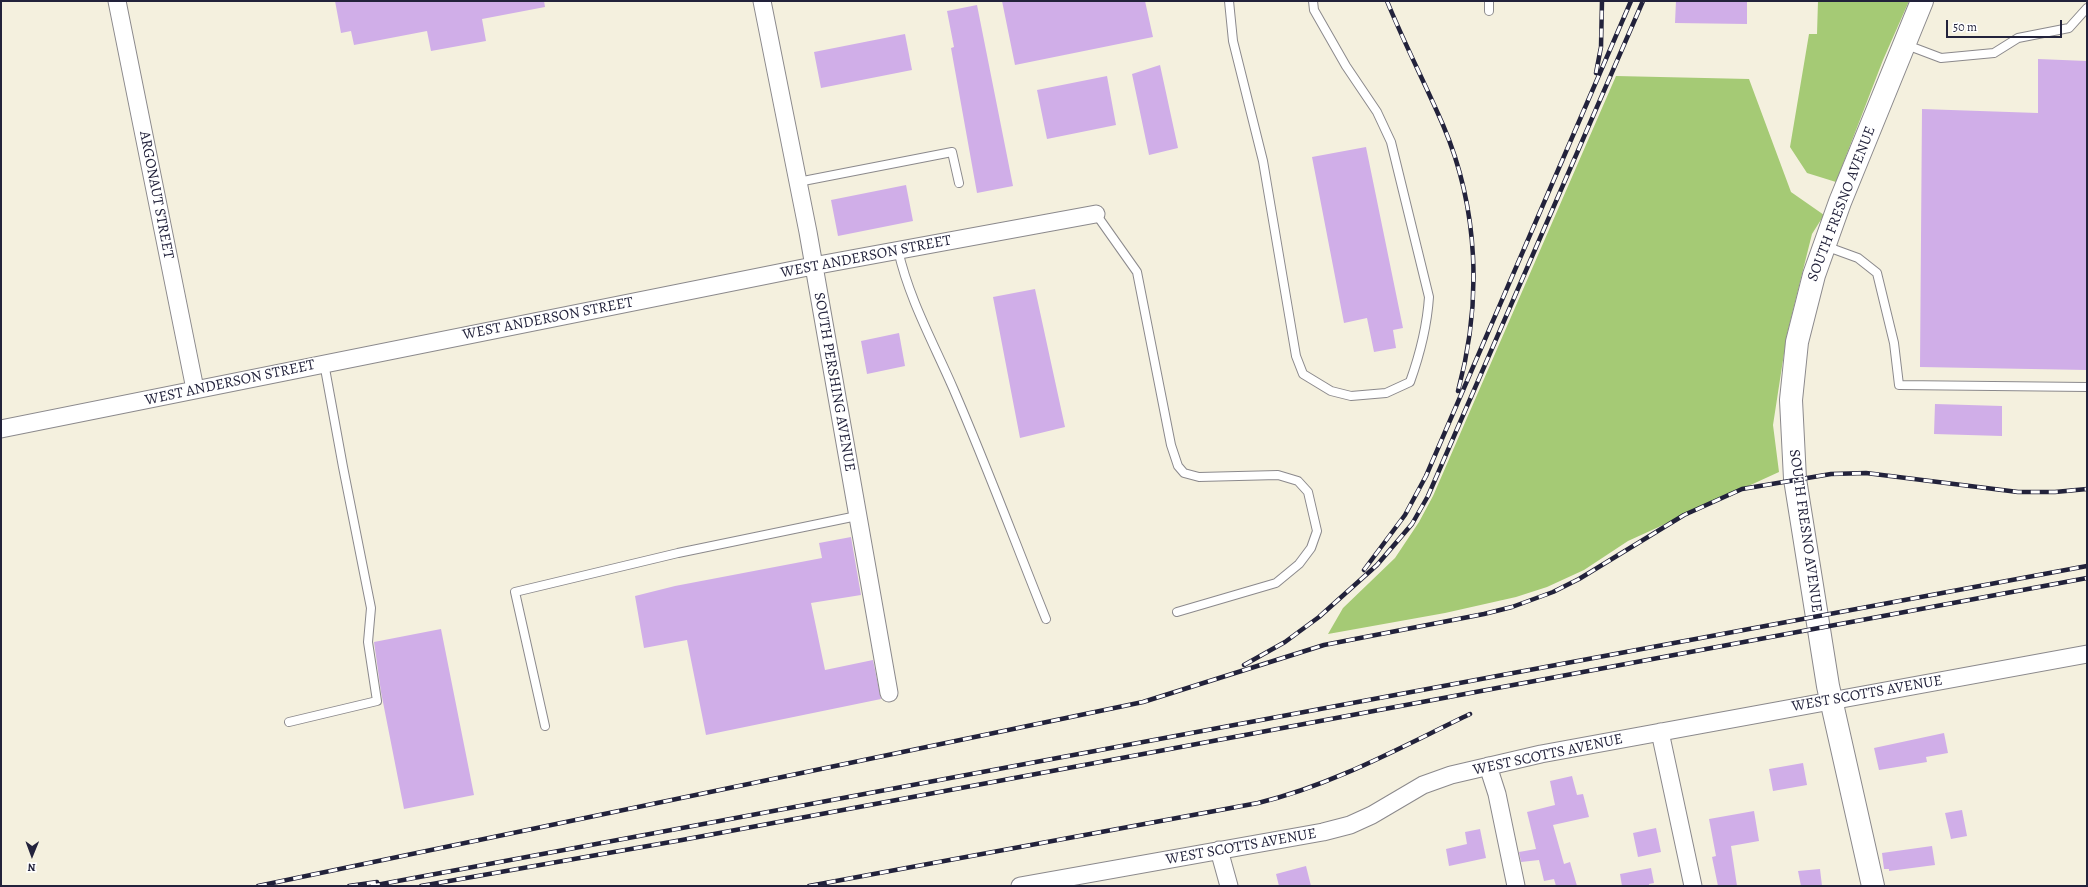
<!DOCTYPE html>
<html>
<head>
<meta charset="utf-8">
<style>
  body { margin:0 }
  #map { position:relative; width:2088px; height:887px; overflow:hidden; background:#f4f0de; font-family:Alegreya,serif }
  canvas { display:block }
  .frame { position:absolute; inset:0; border:2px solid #22223b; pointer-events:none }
  .north { position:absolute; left:12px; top:835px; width:40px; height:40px; -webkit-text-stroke:3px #fff; paint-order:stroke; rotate:181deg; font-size:11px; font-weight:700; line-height:16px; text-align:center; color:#22223b }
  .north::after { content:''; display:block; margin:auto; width:14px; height:18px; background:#22223b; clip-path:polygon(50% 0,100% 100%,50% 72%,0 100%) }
  .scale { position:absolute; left:1946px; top:20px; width:116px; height:18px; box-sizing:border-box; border:2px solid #22223b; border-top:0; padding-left:5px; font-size:12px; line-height:14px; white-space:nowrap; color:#22223b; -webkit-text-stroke:3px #fff; paint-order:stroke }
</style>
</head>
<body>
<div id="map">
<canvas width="2088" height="887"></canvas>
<div class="frame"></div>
<div class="north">N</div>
<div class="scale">50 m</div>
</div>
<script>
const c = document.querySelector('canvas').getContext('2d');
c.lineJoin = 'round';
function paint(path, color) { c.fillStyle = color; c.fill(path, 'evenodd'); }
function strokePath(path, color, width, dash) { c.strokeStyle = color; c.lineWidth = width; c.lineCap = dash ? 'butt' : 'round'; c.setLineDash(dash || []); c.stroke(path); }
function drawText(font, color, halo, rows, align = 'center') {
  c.font = font + ' Alegreya,serif'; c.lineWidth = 3; c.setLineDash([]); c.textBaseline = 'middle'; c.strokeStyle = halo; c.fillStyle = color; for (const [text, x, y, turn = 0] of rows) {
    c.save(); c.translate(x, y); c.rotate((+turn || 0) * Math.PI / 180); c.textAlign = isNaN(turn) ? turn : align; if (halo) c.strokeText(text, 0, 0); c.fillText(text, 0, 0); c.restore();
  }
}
paint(new Path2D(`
  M1818 1H1909L1883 60 1836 182 1807 173 1790 147 1809 34H1817Z
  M1616 76 1749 79 1791 192 1824 215 1812 234 1787 334 1773 425 1779 472 1628 541 1584 570 1547 587 1516 597 1445 613 1328 634 1343 608 1395 558 1419 522 1433 496Z`), '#a5ca75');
paint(new Path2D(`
  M335 1H544L545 7 482 19 486 41 431 51 427 31 354 45 351 31 341 33Z
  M1002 1H1145L1153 37 1015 65Z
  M1676 1H1747V24L1675 23Z
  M977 5 1013 186 977 193 951 48 954 47 947 11Z
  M905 34 912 70 821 88 814 52Z
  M2038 59 2087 61V370L1920 367 1922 109 2038 113Z
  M1160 65 1178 148 1149 155 1132 74Z
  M1107 76 1116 125 1047 139 1037 90Z
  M1366 147 1403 328 1393 330 1396 348 1374 352 1367 318 1344 323 1312 157Z
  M906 185 913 221 838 236 831 200Z
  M1035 289 1065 427 1020 438 993 297Z
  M899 333 905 366 867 374 861 341Z
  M1935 404 2002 406V436L1934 434Z
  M851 537 861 595 811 603 825 670 873 660 881 699 706 735 687 640 644 648 635 596 675 586 822 558 819 543Z
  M441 629 474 795 404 809 381 692 374 642Z
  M1944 733 1948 753 1926 757 1927 762 1879 770 1874 748Z
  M1803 763 1807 785 1773 791 1769 769Z
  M1572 776 1577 795 1583 794 1589 817 1553 825 1564 864 1570 862 1577 886H1556L1554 879 1544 881 1539 860 1521 862 1519 852 1536 849 1527 812 1555 805 1550 781Z
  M1962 810 1967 836 1951 839 1945 813Z
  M1754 811 1759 841 1731 846 1737 886H1718L1712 857 1716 856 1709 819Z
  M1656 828 1661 852 1638 857 1633 833Z
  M1480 829 1486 858 1449 866 1446 849 1467 844 1465 832Z
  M1932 846 1935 865 1889 871V869H1884L1882 853Z
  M1306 866 1311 886H1279L1276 874Z
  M1651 868 1654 883 1649 884V886H1622L1620 874Z
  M1820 869 1822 886H1801L1798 871Z`), '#d0aee8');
const lane = new Path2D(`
  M1229 1 1233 41 1263 161 1296 356 1303 374 1331 391 1351 396 1386 393 1410 382C1420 354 1427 327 1429 297L1391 142 1377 112 1346 66 1314 10 1313 1
  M1489 1V11
  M1904 44 1941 58 1994 53 2018 38 2069 28 2087 8
  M798 182 952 152 959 183
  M1096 214 1137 272 1171 445 1178 466 1184 473 1199 477 1278 475 1298 481 1308 492 1317 531 1311 548 1299 564 1276 583 1177 612
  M1825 246 1858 258 1877 273 1894 343 1899 385 2087 387
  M898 250C909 299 933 342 953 388 986 464 1015 542 1046 619
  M289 722 377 701 368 642 371 608 343 467 324 363
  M545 726 515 592 678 553 857 516`);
const street = new Path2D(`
  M117 1 195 389
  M762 1 808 232 889 693
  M1 429 813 266 1096 214
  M1660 732 1693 886
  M1488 766 1497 794 1516 886
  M1219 850 1229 886
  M1020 886 1323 832 1350 825 1372 815 1423 785 1451 775 1541 754 2087 654`);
const secondary = new Path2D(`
  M1873 886 1828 686 1795 479 1791 400 1797 342 1814 275 1840 202 1922 1`);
strokePath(lane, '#8b898c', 10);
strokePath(street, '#8b898c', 19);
strokePath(secondary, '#8b898c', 24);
strokePath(lane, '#fff', 8);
strokePath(street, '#fff', 17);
strokePath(secondary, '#fff', 22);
const rail = new Path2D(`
  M1387 1C1404 43 1425 83 1443 125 1479 209 1482 303 1458 391
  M1596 73 1601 47 1602 1
  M1364 570 1405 515 1426 476 1631 1
  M1244 665 1285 642 1319 617 1377 565 1412 524 1428 496 1643 1
  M258 886 1143 702 1324 645 1484 614 1512 607 1553 592 1579 579 1684 515 1742 489 1831 474 1866 473 2018 492H2055L2087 489
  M349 886 377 882
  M371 886 2087 566
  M421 886 682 840 2087 578
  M809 886 1258 803C1333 785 1401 747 1470 714`);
strokePath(rail, '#22223b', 4.5);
strokePath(rail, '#fff', 3, [9]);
drawText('15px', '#22223b', '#fff', [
  ["ARGONAUT STREET",156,195,79],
  ["SOUTH FRESNO AVENUE",1842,204,-69],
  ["WEST ANDERSON STREET",866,257,-11],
  ["WEST ANDERSON STREET",548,319,-11],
  ["SOUTH PERSHING AVENUE",834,382,80],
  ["WEST ANDERSON STREET",230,383,-12],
  ["SOUTH FRESNO AVENUE",1805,531,82],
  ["WEST SCOTTS AVENUE",1867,694,-10],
  ["WEST SCOTTS AVENUE",1548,755,-12],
  ["WEST SCOTTS AVENUE",1241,847,-10]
]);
</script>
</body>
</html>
